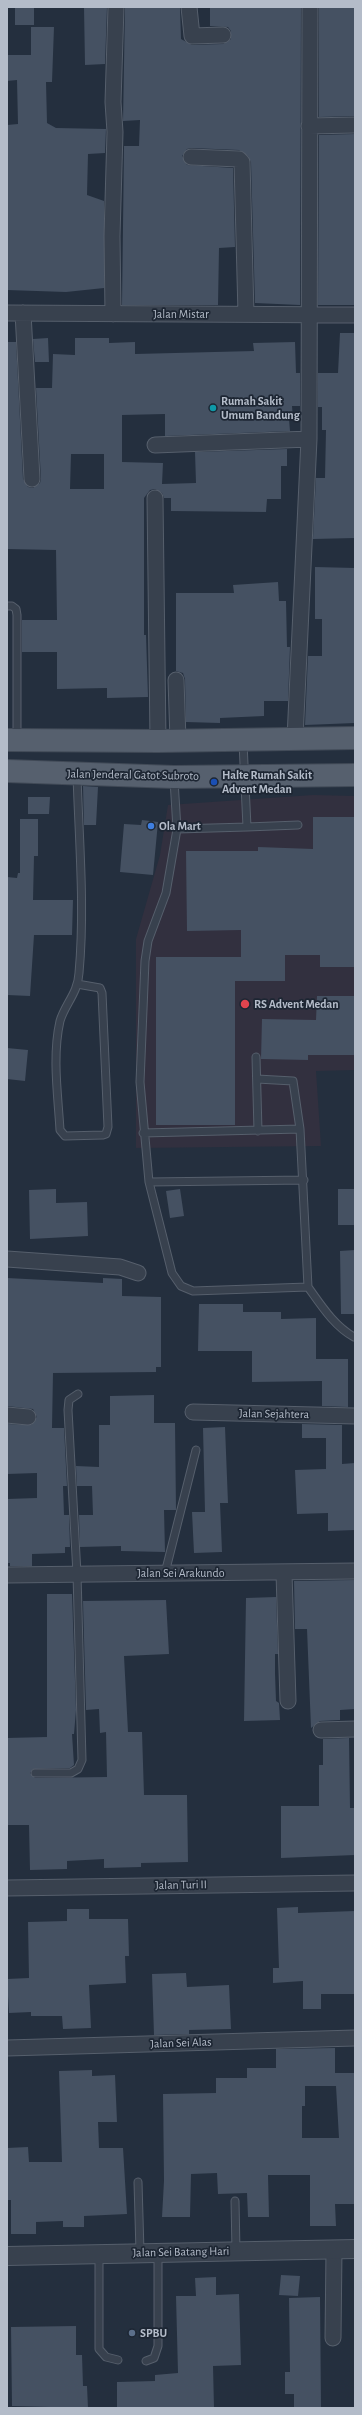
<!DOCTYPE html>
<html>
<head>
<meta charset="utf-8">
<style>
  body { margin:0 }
  #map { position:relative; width:362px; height:2415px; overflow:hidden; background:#242f3e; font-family:"Alegreya Sans",sans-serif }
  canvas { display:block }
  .frame { position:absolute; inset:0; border:8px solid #b4bcc9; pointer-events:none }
</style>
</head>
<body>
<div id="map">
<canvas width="362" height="2415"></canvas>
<div class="frame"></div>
</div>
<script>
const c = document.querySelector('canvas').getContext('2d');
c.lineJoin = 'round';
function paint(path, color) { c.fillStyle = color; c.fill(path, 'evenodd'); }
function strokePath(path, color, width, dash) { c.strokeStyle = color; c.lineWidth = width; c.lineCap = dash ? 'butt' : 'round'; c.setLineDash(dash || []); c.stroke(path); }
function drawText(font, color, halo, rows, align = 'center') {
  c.font = font + ' "Alegreya Sans",sans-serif'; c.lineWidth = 3.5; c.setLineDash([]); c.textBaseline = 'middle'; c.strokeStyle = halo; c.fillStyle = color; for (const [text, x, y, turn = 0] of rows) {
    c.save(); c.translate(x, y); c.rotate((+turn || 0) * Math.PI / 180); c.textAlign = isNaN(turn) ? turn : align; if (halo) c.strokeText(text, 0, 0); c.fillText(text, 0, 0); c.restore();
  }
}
paint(new Path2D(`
  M313 795 355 796V1070L316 1071 321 1146 136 1148V939L160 855 168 805Z`), '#32303f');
paint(new Path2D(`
  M15 7H34V25H15Z
  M84 7H107L105 64 85 65Z
  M125 7H180L181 39 192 45 223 44 231 39V31L228 27 210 26V7H301L300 305 255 303 251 162 248 156 239 150 191 148 187 149 182 156 187 165 233 168 235 247 219 248 218 305H122L124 146H139L140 120 123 121Z
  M319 7 354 8 355 116 319 117Z
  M31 27H54L52 82H46L47 123 56 128 106 129 105 153 88 154 87 195 104 201V288L66 292 7 290V125L18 124 17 80 7 81V55H31Z
  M355 134V305H318L319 135Z
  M340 333H355V538L313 539 316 478H325L326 430H322V407H318V373H338Z
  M48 338 49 362H35L33 339Z
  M75 338H109V343L135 342V354L254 351 253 343 295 342 296 373H300V406H292L293 419H289L290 431 165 436V414L122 415V462L163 463 162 484 196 483 195 452 287 449V466H281V499H267L266 512 171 511V498H164L162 493 155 489 150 490 144 498V635H146L148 697 107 698V688L57 689V652H22V620H57L56 550 7 549V342H16L23 479 28 487 33 488 40 483 41 479 36 388H52L53 354 75 355ZM71 454H104V489H70Z
  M315 567 355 568V723L305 725 308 656H322V619H315Z
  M278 582 279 601H286L287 647H290L288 701H264V716L220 718V723L186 722 185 679 183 673 176 671V593H234L233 585Z
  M83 786 98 787 96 825H84Z
  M28 797H50L49 814H28Z
  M313 817H355V967H320V955H285V981H235V1125H156V957H241V930L187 931 186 851H258V847L313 849Z
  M20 819H38V856H34L33 900H73L72 935H34L30 996 7 995V877L17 878 18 873H20Z
  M142 820 158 822 153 875 120 872 124 824 141 825Z
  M317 996H355V1055H308V1060L261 1059 262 1019 316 1020Z
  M7 1048 28 1050 25 1081 7 1079Z
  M56 1189V1203L87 1202 88 1236 30 1239 29 1190Z
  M180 1189 184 1216 170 1218 166 1191Z
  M338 1189H355V1225H338Z
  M355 1250V1314H341L340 1251Z
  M7 1278 103 1283V1278L122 1279V1296L161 1297V1367H156V1372L53 1373 52 1428H64L67 1486H63L64 1515H69L70 1547H65V1553L32 1554V1566H10V1563H7V1499L37 1498V1473L7 1474V1424L31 1425 37 1417 33 1409 7 1406Z
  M199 1304H243V1312H281V1319L316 1318V1359H348V1407L322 1406V1381L252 1382V1351H198Z
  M154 1395V1423H175L176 1510H164L165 1552 121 1551V1546L80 1547 79 1515H93L92 1486H77L76 1466 99 1467V1425H110V1396Z
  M302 1424 342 1425V1464L355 1463V1530L328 1531V1513L297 1514 295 1470 326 1469V1438H302Z
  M225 1427 228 1503H220L222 1552 194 1553 192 1512H205L203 1428Z
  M355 1580V1709L340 1710V1720L320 1721 311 1728 307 1629H295L294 1581Z
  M47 1594H72L76 1710 74 1734H72L74 1765 70 1768 33 1769 30 1773 35 1778 107 1777 106 1732 100 1733 99 1709 86 1710 83 1601 166 1600 169 1654 124 1656 128 1732H142L144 1795H187L188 1862 141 1863V1867L104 1868V1859L67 1861V1869L30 1870 29 1825H7V1738L47 1737Z
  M276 1597 278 1654H275V1673L276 1701 279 1703 280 1720 244 1721 246 1598Z
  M349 1738 350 1808H355V1855L281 1858V1806H319V1765H323V1739Z
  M298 1907V1913L355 1911V1994H321V2009H303V1981L273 1983V1968H279L277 1908Z
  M67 1909H89V1919H128L129 1956H125L126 1983 89 1985 91 2028 63 2029 62 2016H31V2012L9 2013 7 1979 29 1978 28 1922 67 1921Z
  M186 1973 187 1987 229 1985 231 2029 189 2030V2034L154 2035 152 1974Z
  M335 2048V2073H355V2204H335L336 2226H310V2175H268L269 2217H248L247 2193 218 2194 217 2173 191 2174 190 2217H162L164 2181 163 2094 216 2093V2078H247V2068H276V2049ZM305 2086H336L339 2138H302V2106H305Z
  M92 2070V2076L115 2075 117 2122H98L99 2148H123L127 2214 84 2216V2227H63V2221L36 2222V2234H11V2200H7V2148L28 2147 29 2162H62L59 2071Z
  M281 2275 300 2276 298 2296 279 2295Z
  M216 2277V2295L239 2294 241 2365 213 2366 214 2408H117V2382L155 2381V2375L178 2373 176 2296H196L195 2278Z
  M320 2297 321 2408H294V2394H285V2372H290L289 2298Z
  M76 2326V2355H82L83 2386H87L88 2408 12 2406 11 2327Z`), '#455162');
const service = new Path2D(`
  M7 606H12L16 609 17 615V739
  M77 775C79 841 85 908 79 973 78 993 65 1004 60 1021 52 1056 58 1095 60 1130L65 1136 103 1135 106 1134 108 1127 102 993 100 988 77 984
  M247 827 298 825
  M177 829 247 827 243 743
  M256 1057 258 1131
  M257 1079 293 1081 300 1129
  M143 1133 300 1129 308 1287 193 1291 181 1286 172 1273 149 1182 140 1082 145 961 148 941 166 893 177 829 174 780
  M149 1182 304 1180
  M308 1287C321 1305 334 1326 354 1337
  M165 1573 196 1450
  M35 1773H71L78 1769 82 1760 77 1574 68 1410 69 1400 78 1394
  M138 2182 140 2252
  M235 2201 236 2251
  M99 2255V2349L106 2357 118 2360
  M146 2361 154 2358 158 2346V2253`);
const minor = new Path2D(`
  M189 7 192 36 223 35
  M309 126 355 125
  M191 157 239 159 242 162 246 314
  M7 313 355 315
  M23 313 32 479
  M113 314 112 236 115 132 113 102 116 7
  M155 445 309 439
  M155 498 158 741
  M176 680 178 740
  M295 738 309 439 310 7
  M7 1259 120 1267 138 1273
  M193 1412 355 1416
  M7 1415 28 1417
  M284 1573 288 1701
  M7 1575 355 1571
  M321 1730 355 1729
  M7 1888 355 1883
  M7 2048 355 2038
  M333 2338 334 2250`);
const tertiary = new Path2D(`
  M7 2256 355 2249`);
const primary = new Path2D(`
  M7 740 158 741 355 738
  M7 771 174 777 355 775`);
strokePath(service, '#565f6c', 9);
strokePath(minor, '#565f6c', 17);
strokePath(tertiary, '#565f6c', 20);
strokePath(primary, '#414a57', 24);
strokePath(service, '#38414e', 7);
strokePath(minor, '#38414e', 15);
strokePath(tertiary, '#38414e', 18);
strokePath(primary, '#56606e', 22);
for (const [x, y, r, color] of [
  [213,408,4,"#0f9aa8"],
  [214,782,4,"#1a4fb4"],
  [151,826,4,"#3f7fe0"],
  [245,1004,5,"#e0444e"],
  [132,2333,4,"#5c6f8a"]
]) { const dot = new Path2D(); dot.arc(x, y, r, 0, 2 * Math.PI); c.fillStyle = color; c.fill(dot); strokePath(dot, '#1d2633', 1.5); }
drawText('12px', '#b4bcc9', '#1d2633', [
  ["Jalan Mistar",181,314],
  ["Jalan Jenderal Gatot Subroto",133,775,1],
  ["Jalan Sejahtera",274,1414,1],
  ["Jalan Sei Arakundo",181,1573],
  ["Jalan Turi II",181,1885,-1],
  ["Jalan Sei Alas",181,2043,-2],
  ["Jalan Sei Batang Hari",181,2252,-1]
]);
drawText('bold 12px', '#b4bcc9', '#1d2633', [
  ["Rumah Sakit",221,401],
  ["Umum Bandung",221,415],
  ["Halte Rumah Sakit",222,775],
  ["Advent Medan",222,789],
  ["Ola Mart",159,826],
  ["RS Advent Medan",254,1004],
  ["SPBU",140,2333]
], 'left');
</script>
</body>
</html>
